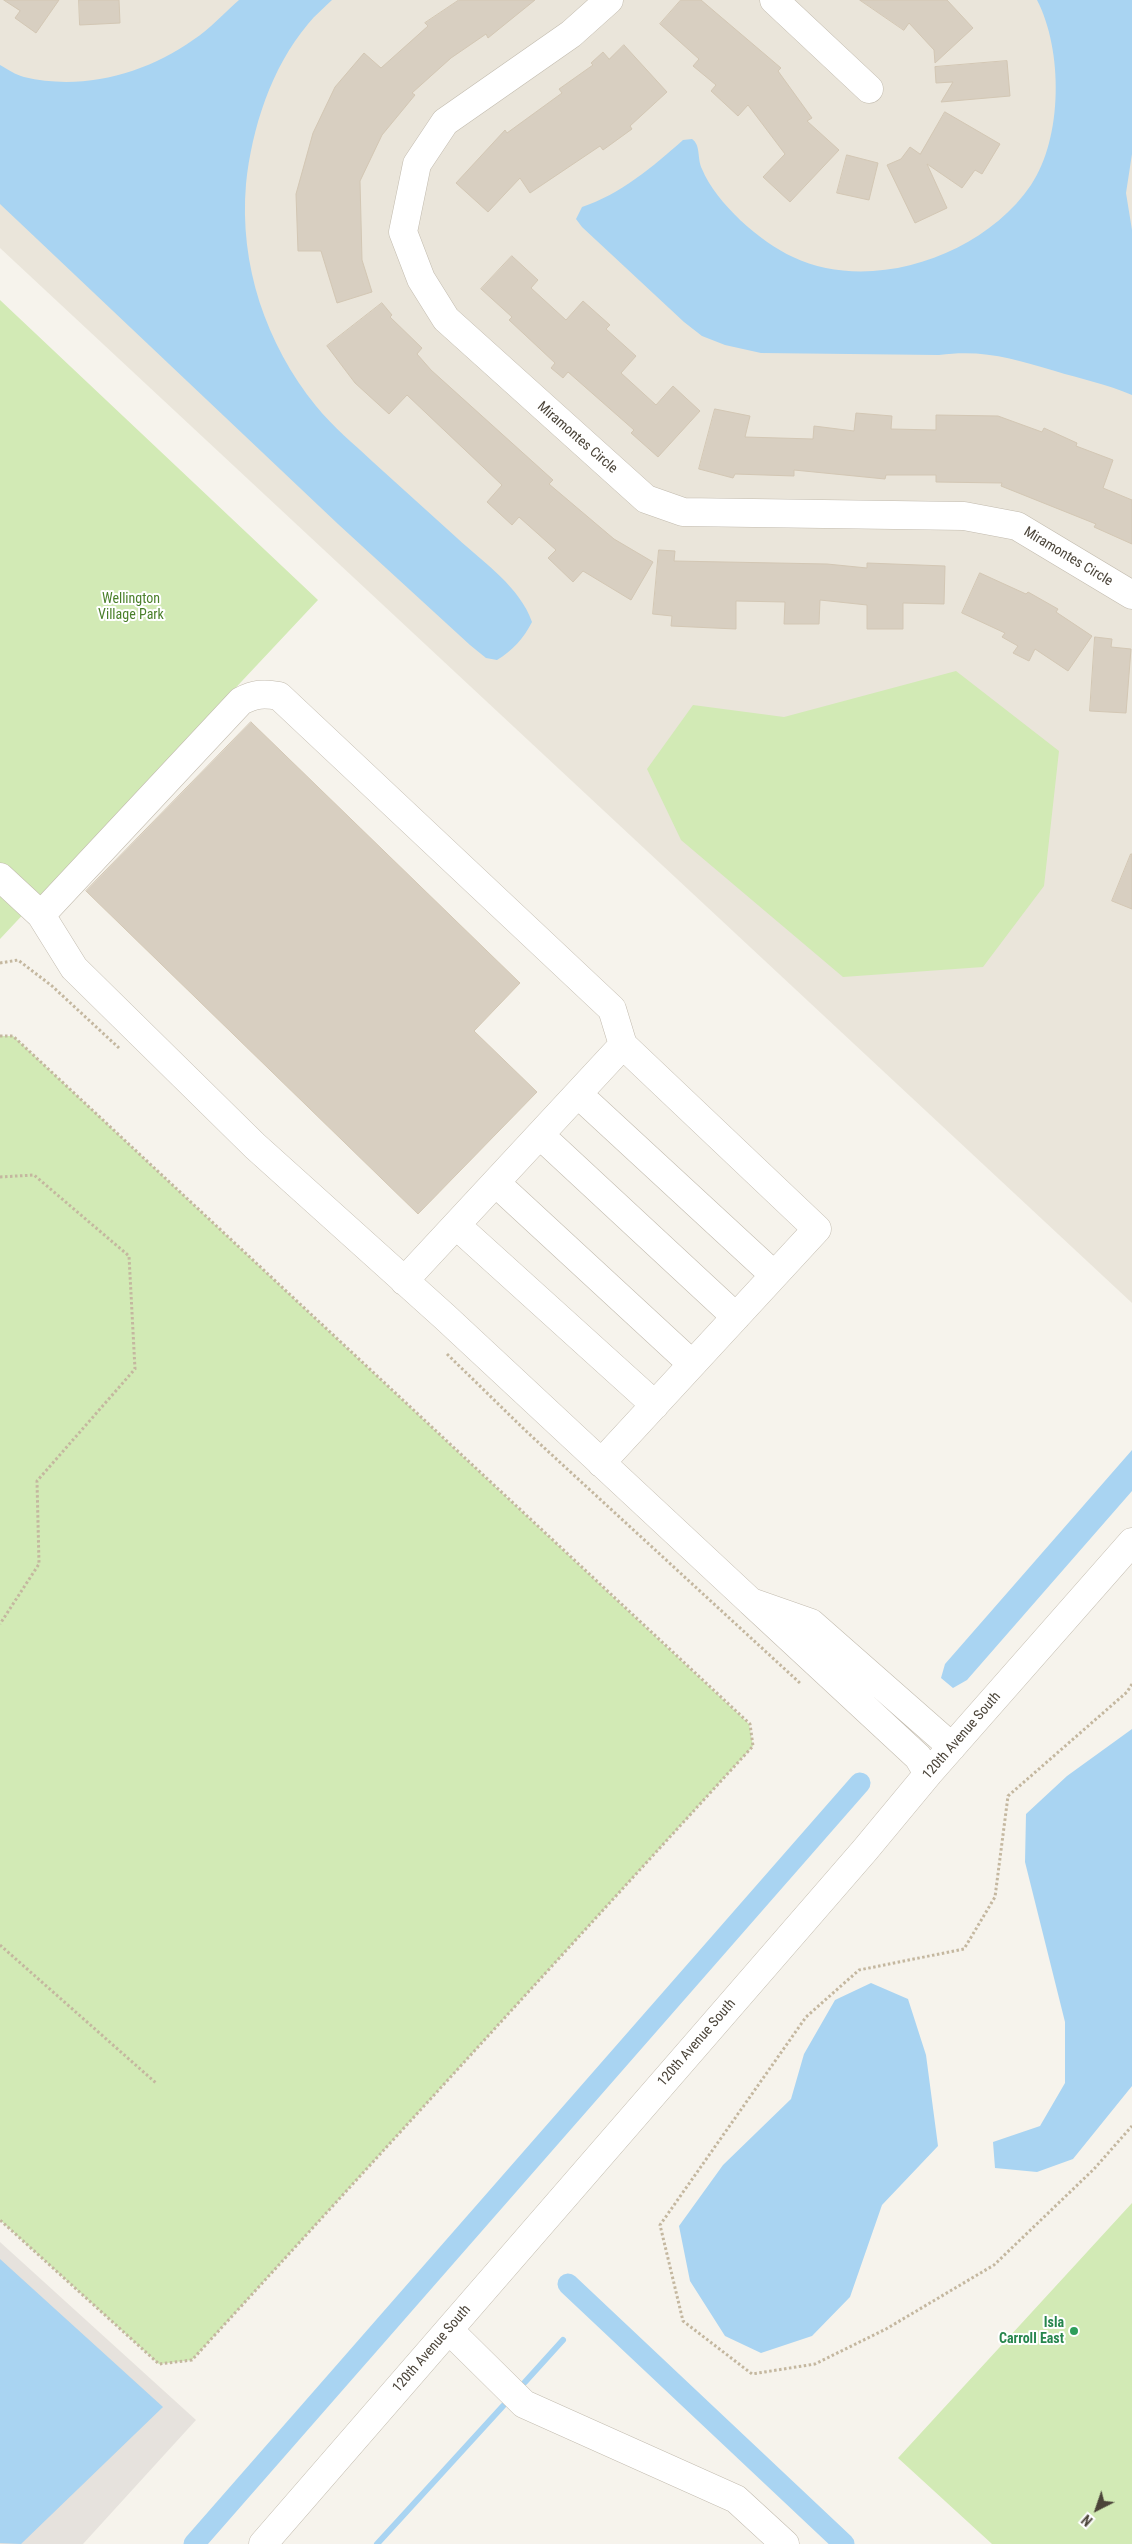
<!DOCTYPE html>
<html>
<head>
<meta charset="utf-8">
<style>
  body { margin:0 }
  #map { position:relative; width:1132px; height:2544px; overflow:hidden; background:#f6f3ec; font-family:"Roboto Condensed",sans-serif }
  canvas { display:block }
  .north { position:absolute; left:1072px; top:2484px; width:50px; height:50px; -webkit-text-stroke:4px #fff; paint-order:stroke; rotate:221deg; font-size:14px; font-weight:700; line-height:20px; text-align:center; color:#4b4439 }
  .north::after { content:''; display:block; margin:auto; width:18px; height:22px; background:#4b4439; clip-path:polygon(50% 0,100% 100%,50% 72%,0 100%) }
</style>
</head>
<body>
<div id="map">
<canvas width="1132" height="2544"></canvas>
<div class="north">N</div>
</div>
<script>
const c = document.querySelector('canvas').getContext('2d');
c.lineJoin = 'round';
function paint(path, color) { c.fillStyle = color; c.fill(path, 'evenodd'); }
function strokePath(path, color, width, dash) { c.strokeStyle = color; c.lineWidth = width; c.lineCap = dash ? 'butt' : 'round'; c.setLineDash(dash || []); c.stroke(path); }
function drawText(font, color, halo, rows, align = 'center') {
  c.font = font + ' "Roboto Condensed",sans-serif'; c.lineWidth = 4; c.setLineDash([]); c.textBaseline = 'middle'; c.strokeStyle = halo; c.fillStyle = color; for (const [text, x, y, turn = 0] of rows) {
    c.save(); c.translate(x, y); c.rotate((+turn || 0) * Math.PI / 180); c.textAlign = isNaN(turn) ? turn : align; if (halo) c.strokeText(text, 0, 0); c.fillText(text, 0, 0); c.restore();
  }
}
paint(new Path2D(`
  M0 0H1132V1303L0 248Z`), '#eae5da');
paint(new Path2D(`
  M0 2242 196 2420 83 2544H0Z`), '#e6e2dd');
paint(new Path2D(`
  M0 300 318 600 0 939Z
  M956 671 1059 751 1044 886 983 967 843 977 681 840 647 769 693 705 784 717Z
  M0 1036H13L749 1724 753 1746 192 2360 159 2364 0 2220Z
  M1132 2203V2544H992L898 2458Z`), '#d2eab5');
paint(new Path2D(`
  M239 0H332C324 8 315 15 308 24 271 68 252 128 246 184 239 265 266 344 316 406 333 427 354 444 373 462 401 487 429 513 457 538 484 563 520 587 532 622 524 638 512 651 497 660L486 658 470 645 338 524 0 204V65C7 69 16 75 24 77 82 91 145 74 193 40 210 29 224 13 239 0Z
  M1037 0H1132V154L1126 193 1132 230V395C1107 384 1081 379 1055 371 1014 359 983 349 939 355L761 353 725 345 702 336 684 322 582 227 576 219 582 207C619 195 654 166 683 140L692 139C701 145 697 159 702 169 716 203 760 242 793 257 871 294 983 256 1031 185 1063 138 1063 50 1037 0Z
  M1132 1450V1491L967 1680 953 1688 941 1678 945 1664Z
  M1132 1729V2086L1073 2159 1037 2172 995 2168 993 2142 1040 2126 1065 2083V2022L1025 1862 1026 1814 1067 1776Z
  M871 1983 908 1999 926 2055 938 2146 882 2205 850 2297 812 2336 761 2353 725 2336 690 2281 679 2226 723 2165 791 2099 804 2054 835 2000Z
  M0 2259 163 2407 21 2544 0 2543Z`), '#a9d4f2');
strokePath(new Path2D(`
  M525 2382 563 2340
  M377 2544 503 2406`), '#a9d4f2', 6);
strokePath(new Path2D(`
  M568 2284 844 2544
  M194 2544 860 1783`), '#a9d4f2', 21);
const building = new Path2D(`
  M4 0H59L36 33 15 18 20 11Z
  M79 0H119L120 23 80 25Z
  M459 0H535L488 38 486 34 451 58 412 93 415 95 382 135 360 181 362 260 372 292 337 303 321 251H298L296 194 313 133 335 87 364 53 381 68 428 26 425 23Z
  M681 0H701L781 68 778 71 812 118 807 121 839 150 790 202 763 177 785 154 748 105 738 116 711 91 716 85 693 66 699 59 660 24Z
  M860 0H947L973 28 935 63 934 50 909 23 904 30Z
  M624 45 667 92 630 126 632 129 603 150 600 146 530 193 520 178 488 212 456 183 505 130 507 133 562 93 559 89 593 65 591 63 603 52 609 59Z
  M1007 61 1010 96 941 102 953 82 936 83 935 67Z
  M945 112 1000 144 982 174 975 170 962 188 927 164 947 208 915 223 887 165 901 159 910 147 920 154Z
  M847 155 878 163 869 200 837 193Z
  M512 256 538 280 531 288 566 320 583 301 610 325 606 329 636 356 621 373 656 405 673 386 700 411 658 457 631 433 634 430 568 372 563 378 551 368 555 363 509 320 512 317 481 289Z
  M382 303 392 315 390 317 422 348 417 354 431 370 553 480 549 484 614 539 653 562 631 600 583 571 573 582 548 558 556 550 519 517 512 525 487 502 502 485 407 395 389 414 355 383 327 346Z
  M715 409 750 416 745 437 813 439 814 426 854 431 856 413 892 416 891 429 936 430V415L998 416 1042 432 1044 428 1077 443 1076 446 1113 460 1103 488 1132 500V544L1094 527 1096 524 1001 486 1002 483 936 482V475H886L885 479 794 470V476L735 474 733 478 699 469Z
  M659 550 675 551 674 561 827 564 867 568V563L945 566 944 604 903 603V629H867V605L820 600 819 624H784L785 602 736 601V629L671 626 672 616 653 614Z
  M980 573 1026 594 1028 592 1058 609 1056 612 1092 636 1068 671 1035 649 1029 661 1013 653 1018 646 1002 637 1005 633 962 613Z
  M1095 637 1112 639 1111 647 1131 649 1126 713 1090 711Z
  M251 722 520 983 474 1031 537 1092 418 1214 86 891Z
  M1131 854H1132V909L1112 901Z`);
paint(building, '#d8cfc1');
strokePath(building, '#d3c7b4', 1);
const minor = new Path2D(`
  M609 0 571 34 445 122 417 164 403 232 421 279 446 319 646 499 683 512 964 516 1017 526 1132 595
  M774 0 869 89
  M0 877 41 915 74 968 255 1146 445 1317 751 1602
  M41 915 241 701C255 694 263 693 279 696L612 1009 623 1045 404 1281
  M578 1094 774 1275
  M540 1135 736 1317
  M496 1183 692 1364
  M456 1225 655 1405
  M601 1463 817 1229 623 1045
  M928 1774 918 1757 751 1602 811 1623 952 1747
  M449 2330 524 2404 736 2499 785 2544
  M263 2544 865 1850 928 1774 1132 1542`);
strokePath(minor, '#c2bbae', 29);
strokePath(new Path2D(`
  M0 963 18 960 52 986 119 1048
  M0 1036H13L750 1724 753 1746 192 2360 159 2364 0 2220
  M0 1177 34 1175 129 1256 135 1369 37 1481 39 1564 0 1624
  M447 1354 527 1432 801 1684
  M1132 1684 1127 1692 1008 1796 995 1897 964 1949 859 1970 806 2017 660 2225 683 2321 752 2374 815 2364 886 2329 994 2265 1094 2169 1132 2126
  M0 1945 156 2083`), '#c4b79f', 3, [2.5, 2.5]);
strokePath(minor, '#fff', 28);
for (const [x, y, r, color] of [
  [1074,2331,5,"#2e9e5b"]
]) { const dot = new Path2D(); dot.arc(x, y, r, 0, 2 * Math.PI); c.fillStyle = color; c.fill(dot); strokePath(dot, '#fff', 2); }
drawText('14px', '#4b4439', '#fff', [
  ["Miramontes Circle",577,438,41],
  ["Miramontes Circle",1068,557,31],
  ["120th Avenue South",962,1736,-49],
  ["120th Avenue South",697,2043,-49],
  ["120th Avenue South",432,2349,-49]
]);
drawText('14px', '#4a7f2a', '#fff', [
  ["Wellington",131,599],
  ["Village Park",131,615]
]);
drawText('bold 14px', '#27864d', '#fff', [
  ["Isla",1064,2323],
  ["Carroll East",1064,2339]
], 'right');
</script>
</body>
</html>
